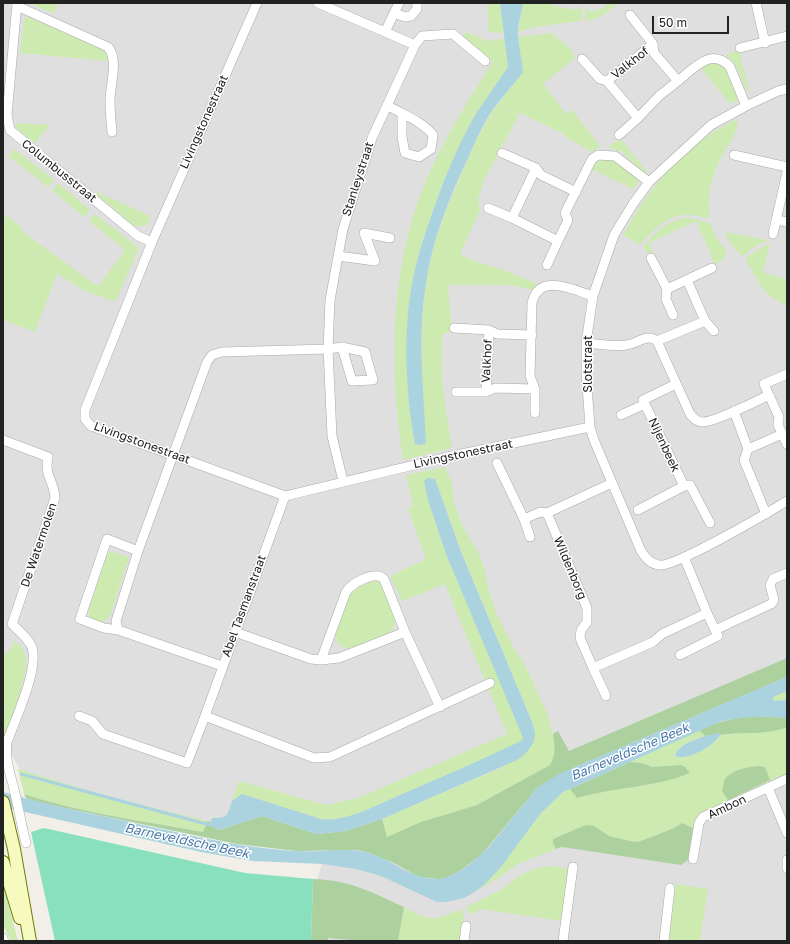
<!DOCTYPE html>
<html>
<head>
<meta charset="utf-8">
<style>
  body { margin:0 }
  #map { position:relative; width:790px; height:944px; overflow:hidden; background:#f2efe9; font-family:"Golos Text",sans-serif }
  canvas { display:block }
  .frame { position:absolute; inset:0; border:4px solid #222; pointer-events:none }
  .scale { position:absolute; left:652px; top:16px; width:77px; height:18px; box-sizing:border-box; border:2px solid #222; border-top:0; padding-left:5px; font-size:12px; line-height:14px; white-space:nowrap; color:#222; -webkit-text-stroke:3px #fff; paint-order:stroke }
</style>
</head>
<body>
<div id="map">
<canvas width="790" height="944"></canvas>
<div class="frame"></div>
<div class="scale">50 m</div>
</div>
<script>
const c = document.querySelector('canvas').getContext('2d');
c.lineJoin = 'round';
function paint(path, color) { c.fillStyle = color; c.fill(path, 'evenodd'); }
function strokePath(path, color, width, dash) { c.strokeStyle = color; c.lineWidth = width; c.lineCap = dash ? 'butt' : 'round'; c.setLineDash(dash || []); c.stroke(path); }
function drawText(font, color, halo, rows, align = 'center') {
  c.font = font + ' "Golos Text",sans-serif'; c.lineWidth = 3; c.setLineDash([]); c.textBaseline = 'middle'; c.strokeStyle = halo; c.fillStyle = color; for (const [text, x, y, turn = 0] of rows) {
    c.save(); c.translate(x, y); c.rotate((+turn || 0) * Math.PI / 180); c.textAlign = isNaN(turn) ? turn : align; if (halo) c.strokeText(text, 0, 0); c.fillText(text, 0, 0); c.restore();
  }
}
paint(new Path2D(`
  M3 3H787V941H319L316 883 337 816 210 828 22 773 3 740Z`), '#e0dfdf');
paint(new Path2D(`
  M29 3H58L54 14Z
  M487 3H500L504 33 488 32 489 24Z
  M523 3H551L555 6 576 10 582 6 581 21 535 27 518 32C519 22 522 13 523 3Z
  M609 3H618C608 12 599 19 585 21V7L591 12 603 8Z
  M26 17H28L102 49 107 56 108 61 20 53 24 19Z
  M469 33 488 41 505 39 508 67C497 83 485 100 474 117 460 142 449 168 439 194 430 219 421 243 415 269 402 323 406 390 415 444L422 360V319L426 284 433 249 447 207 477 138 492 112 523 72 518 37 551 33 571 49 575 58 543 84 566 114 572 110 601 147 597 148 592 152 564 136V134L520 113 484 180 478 200 480 210 460 254 474 261 507 271 537 284 534 290 510 285H448L452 332 443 334C438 372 446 410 452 448L403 460C388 360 389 254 435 161 452 126 472 94 493 62L461 36 463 34Z
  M739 50 750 94C740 83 740 62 725 55Z
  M715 63 721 65 724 67 739 99 730 104 701 68 706 65Z
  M737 118C739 132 728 145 721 158 711 178 706 196 710 219 702 217 693 214 685 215 667 215 650 233 640 245L623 235C644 197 670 162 706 137 716 130 727 125 737 118Z
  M15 123 50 125 35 143 17 129Z
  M620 138 647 172 646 174 622 152 608 147Z
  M14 149 54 180 48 187 8 156Z
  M606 159 616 161 639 181 633 189 591 169 597 162Z
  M58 183 90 210 84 217 52 190Z
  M97 192 150 216 147 225 143 226H134L96 194Z
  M3 213 20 226 24 233 98 286 125 250 89 221 95 214 139 248 115 302 83 290 57 273 35 332 3 320Z
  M684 218 696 219 711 224 716 237 727 252 722 261 715 264 696 221 649 243 653 252 650 254 643 248C653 233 666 222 684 218Z
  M725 232 768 240 751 249 742 257 728 240Z
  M770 243 765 265 762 269 765 273 787 279V307L769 295 761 286 746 261V258L754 252Z
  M445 467 451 480 454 502 461 523 480 556 484 567 489 590 496 613 514 649 522 659 548 715 555 744 553 760 550 765 477 805 421 822 387 837 382 819 505 766 535 735 532 722 461 551 435 479 428 500 446 554 522 733 523 738 521 742C480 760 439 779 397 796 374 806 347 822 321 819L242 794 232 801 239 781 326 805 358 798 507 734 445 584 402 601 390 576 426 559 408 508 413 506 406 475Z
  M110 551 129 557 110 616 102 623 95 621 89 615V608L108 553Z
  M376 580 380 581C386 594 403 619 391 631 386 637 362 645 354 649H348L342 647 337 642 335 633 352 589Z
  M14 640C18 644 23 648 25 654 31 671 9 722 3 741V657L12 647Z
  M787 691V700L774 701 773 696Z
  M787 727V773L698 814 693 828 682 823 672 829 638 842 630 841 609 836 594 826H583L553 839V843L556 849 518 864 500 877 476 891C497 874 513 849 530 827 542 812 553 797 570 789L577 798 602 792 659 783 662 767C649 767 641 761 630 762L699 730 705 736C695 739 677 745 675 756L676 757C691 758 712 749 720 735L781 729Z
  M18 769 107 796 207 821 203 832C143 821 82 813 24 794Z
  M548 866 570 868 562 921 480 909 470 915 466 907 501 890 517 877 527 872 537 868Z
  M3 883 18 941H11L3 925Z
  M676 884 708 889 700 939 711 941H667Z
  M404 907C433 922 430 922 461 909L464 917 459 941H398Z`), '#cdebb0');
paint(new Path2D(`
  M787 658V677L575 767 538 787 482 854 461 870 449 877 440 879 419 877 396 864 370 853 358 850 296 851 237 844 36 802 26 798 24 794C82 813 143 821 203 832L207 821 211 822 210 825 219 830 262 816 317 834 346 831 382 819 387 837 421 822 477 805 550 765C556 755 555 745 553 734L558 731 569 751Z
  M756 716 787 718V727C766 736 742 731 720 735V734L705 736 699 730C718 721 736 718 756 716Z
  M630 762 641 763 653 767 681 765 685 767 690 773C653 788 615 787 577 798L570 789Z
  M758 766 765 767 770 780 728 800 722 791C723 788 723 784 724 781 730 770 747 767 758 766Z
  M682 823 693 828 688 860 681 865 562 847 556 849 553 843V839L583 826 589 825 594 826 609 836 630 841 638 842 672 829Z
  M313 879C350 880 371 892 404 907L398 941H360L328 938V941H311Z`), '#add19e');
paint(new Path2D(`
  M44 828 245 873 313 879 311 941H55L31 832Z`), '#88e0be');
paint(new Path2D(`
  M500 3H523C522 13 518 21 518 31 518 44 522 59 523 72 513 85 501 98 491 112 482 126 475 142 468 158 449 198 432 240 426 283 417 336 424 391 426 443L421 445 415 444C405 391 402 323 415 269 421 244 430 219 439 194 449 168 460 142 474 117 485 100 497 83 508 67Z
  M428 478 435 479 461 552 532 722C533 726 535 730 535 734 535 745 525 755 517 760L382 819 346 831 317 834 262 816 219 830 210 825 212 818C228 818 227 816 232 801L242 794 321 819C348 822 376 805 400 795 440 778 481 760 521 741L523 738 521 733 446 554 428 500 424 481Z
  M787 677V691L773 697 774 701 787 700V718C764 716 742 716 719 722L563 792 540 814 501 867 485 884 476 891 464 898 446 902H437L381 876 356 869 323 864 253 861 201 852 3 807V792C48 805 93 814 139 824 180 833 221 843 263 848 281 850 300 852 318 851 332 851 346 849 360 851 388 855 411 881 439 879 458 877 476 859 489 847L538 787 559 774 575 767Z
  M719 733 720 735C713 747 687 761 675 756 677 743 707 735 719 733Z`), '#aad3df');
strokePath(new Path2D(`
  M21 774 210 825 213 823`), '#aad3df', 3);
const minor = new Path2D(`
  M17 3 7 115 10 130 138 236 152 242
  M257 3 152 242 85 410V419L91 426 173 455 285 496 447 457 590 427
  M318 3 415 45 372 138 343 229 330 300 328 349 332 436 343 481
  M756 3 765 43
  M17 6 108 47C119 60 110 85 110 101 110 111 111 122 112 132
  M394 13 405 17 411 16 417 9V3
  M630 15 653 44
  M385 32 399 3
  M415 45 422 36 453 34 485 61
  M740 48 787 36
  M582 59 600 79 607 81
  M678 81 659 96 638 118 607 81 653 44 654 53 678 81C693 69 712 46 730 67L746 106
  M787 89 778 91 746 106 711 125 649 182 633 204 614 235 593 296 586 343V372L590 427 594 440 641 551C646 558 650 564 659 565 674 568 769 512 787 501
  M387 105C403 115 422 121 433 135L431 149 419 157 405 153 402 137V114
  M619 135 638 118
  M502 153 536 168 541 175 576 192
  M734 155 787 167
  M488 208 512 218 558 241 568 220 565 213 592 159 598 155 615 156 649 182
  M512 218 536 168
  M777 220 787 222
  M773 234 787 172
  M338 256 375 261 364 233 390 238
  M651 258 667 289 666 299 673 315
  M547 265 558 241
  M687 280 705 321 714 331
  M667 289 712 268
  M454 328 489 330 497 334 532 335
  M657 341 705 321
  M586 343C601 344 617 348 631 344 641 341 648 334 657 341L690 414C694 418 696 422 702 422 712 423 757 401 769 395
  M787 374 764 384 779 417 778 425 787 444
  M676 384 643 400 684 486
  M535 389V413
  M456 392H486L495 388 535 389 530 376 532 303C539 272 573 290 593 296
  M486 392 489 330
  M734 411 748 449 744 460 766 514
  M621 415 645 404
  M3 440 48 457C44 477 54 480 55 498L12 624
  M748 449 782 434
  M497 463 524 519 540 512 547 513 587 608V622L581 630 580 638 593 668 653 642 662 634 707 613 715 630 771 604 774 600 770 585 773 579 787 573
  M638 510 684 486 690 485 710 523
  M547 513 612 483
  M524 519 530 537
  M138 551 107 539 80 619 104 628 118 630 222 666
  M684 557 707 613
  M12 624C19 631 28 638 32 647 39 669 15 720 7 742 5 758 9 770 13 785 18 804 21 824 26 843
  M118 630 116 621 138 551 207 362 212 355 222 352 328 349 342 347 365 352 373 380 352 381 342 347
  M235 632 311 659 321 660 339 658 405 632
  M680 655 718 636 715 630
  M321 660 346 592C352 583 375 570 384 579L405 632 440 707
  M593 668 606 696
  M79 716 92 721 103 734 187 763 205 716 314 758 330 757 490 683
  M205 716 285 496
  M768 788 787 833
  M693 859 699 823 703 817 787 779
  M787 860V868
  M3 938 4 941
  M464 941 466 926
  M563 941 573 867
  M664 941 670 888`);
const secondary = new Path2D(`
  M3 802 14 849 30 941
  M3 862 20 918`);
strokePath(minor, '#a9a9a9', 10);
strokePath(secondary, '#707d05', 14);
strokePath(minor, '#fff', 9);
strokePath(secondary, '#f7fabf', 12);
drawText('12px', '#222', '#fff', [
  ["Valkhof",630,63,-38],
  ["Livingstonestraat",204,122,-66],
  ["Columbusstraat",59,171,39],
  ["Stanleystraat",358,179,-72],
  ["Valkhof",487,361,-87],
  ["Slotstraat",588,364,-90],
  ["Livingstonestraat",142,443,20],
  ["Nijenbeek",664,445,65],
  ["Livingstonestraat",463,454,-12],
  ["De Watermolen",39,545,-71],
  ["Wildenborg",570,568,67],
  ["Abel Tasmanstraat",244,606,-70],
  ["Ambon",727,807,-25]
]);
drawText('italic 13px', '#4a7aab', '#fff', [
  ["Barneveldsche Beek",630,752,-23],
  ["Barneveldsche Beek",187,841,12]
]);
</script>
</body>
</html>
